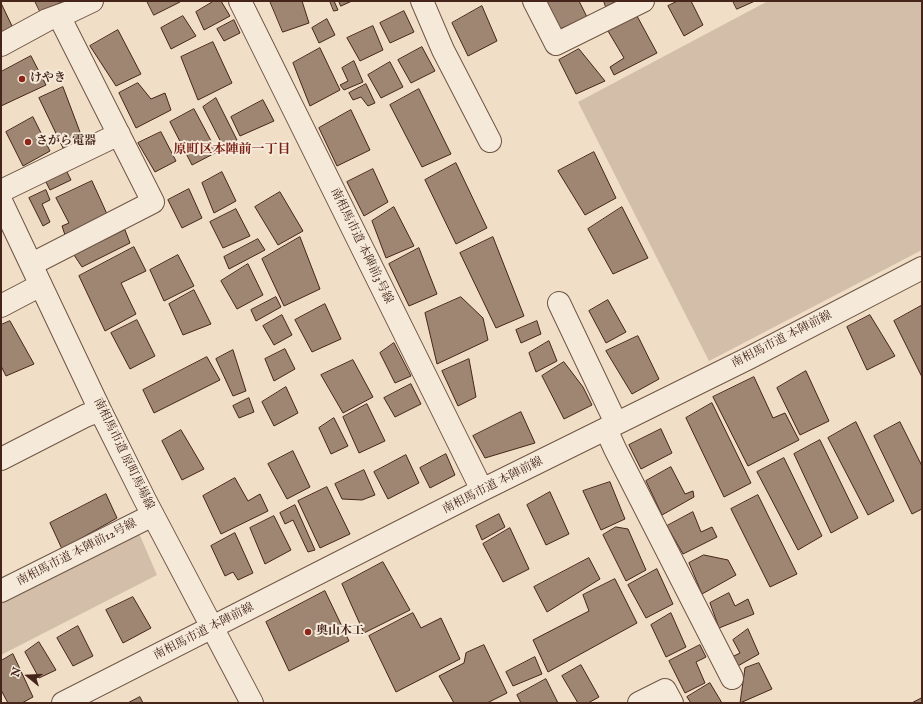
<!DOCTYPE html>
<html>
<head>
<meta charset="utf-8">
<style>
  body { margin:0 }
  #map { position:relative; width:923px; height:704px; overflow:hidden; background:#f0dfc6; font-family:"IM FELL English",serif }
  canvas { display:block }
  .frame { position:absolute; inset:0; border:2px solid #452519; pointer-events:none }
  .north { position:absolute; left:8px; top:656px; width:40px; height:40px; -webkit-text-stroke:3px #f5eada; paint-order:stroke; rotate:288deg; font-size:11px; font-weight:700; line-height:16px; text-align:center; color:#452519 }
  .north::after { content:''; display:block; margin:auto; width:14px; height:18px; background:#452519; clip-path:polygon(50% 0,100% 100%,50% 72%,0 100%) }
</style>
</head>
<body>
<div id="map">
<canvas width="923" height="704"></canvas>
<div class="frame"></div>
<div class="north">N</div>
</div>
<script>
const c = document.querySelector('canvas').getContext('2d');
c.lineJoin = 'round';
function paint(path, color) { c.fillStyle = color; c.fill(path, 'evenodd'); }
function strokePath(path, color, width, dash) { c.strokeStyle = color; c.lineWidth = width; c.lineCap = dash ? 'butt' : 'round'; c.setLineDash(dash || []); c.stroke(path); }
function drawText(font, color, halo, rows, align = 'center') {
  c.font = font + ' "IM FELL English","Noto Serif JP",serif'; c.lineWidth = 4; c.setLineDash([]); c.textBaseline = 'middle'; c.strokeStyle = halo; c.fillStyle = color; for (const [text, x, y, turn = 0] of rows) {
    c.save(); c.translate(x, y); c.rotate((+turn || 0) * Math.PI / 180); c.textAlign = isNaN(turn) ? turn : align; if (halo) c.strokeText(text, 0, 0); c.fillText(text, 0, 0); c.restore();
  }
}
paint(new Path2D(`
  M768 1H922V250L709 361 578 102Z
  M138 531 157 575 1 655V598Z`), '#d3bfa9');
const building = new Path2D(`
  M35 1H63L41 13Z
  M147 1H179L180 2 154 15Z
  M214 1H221L230 16 204 30 196 12Z
  M270 1H302L309 23 283 32Z
  M330 1H334L338 10 334 11Z
  M339 1H352L341 6Z
  M547 1H579L587 17 560 29Z
  M604 1H616L606 7Z
  M678 1H691L703 25 684 36 668 6Z
  M733 1H755L737 9Z
  M1 3 12 26 1 33Z
  M482 6 497 41 468 56 452 23Z
  M404 11 414 32 390 43 380 23Z
  M183 16 196 36 171 49 161 28Z
  M637 16 657 53 614 75 610 67 624 58 608 31Z
  M327 19 335 35 319 43 312 28Z
  M234 20 240 33 224 41 217 29Z
  M373 26 383 50 360 61 347 38Z
  M118 30 141 74 116 86 90 46Z
  M213 42 232 83 198 100 181 57Z
  M422 47 435 71 411 83 398 60Z
  M320 48 340 90 310 106 293 63Z
  M579 49 605 81 576 94 559 60Z
  M31 56 46 85 1 106V72Z
  M354 61 363 82 344 90 340 85 348 81 342 68Z
  M390 62 403 87 381 98 368 75Z
  M138 83 151 99 165 93 171 110 136 128 119 93Z
  M366 84 375 103 368 106 361 97 353 100 349 93Z
  M63 87 83 140 64 150 39 98Z
  M419 89 451 154 422 167 390 105Z
  M216 98 237 140 223 146 203 107Z
  M263 100 274 121 240 136 231 117Z
  M194 109 217 152 192 165 170 122Z
  M351 110 370 150 337 166 319 128Z
  M33 117 50 151 23 166 6 132Z
  M161 132 176 161 155 172 138 143Z
  M594 152 616 198 585 215 558 171Z
  M456 163 487 228 456 244 425 180Z
  M373 169 388 202 364 216 347 182Z
  M67 172 71 180 50 190 46 182Z
  M222 172 236 201 214 213 202 183Z
  M92 181 107 214 65 235 62 226 69 223 56 198Z
  M189 189 202 218 182 228 168 200Z
  M46 190 50 200 42 204 50 222 43 226 29 198Z
  M280 192 303 231 278 245 255 207Z
  M394 207 414 246 386 258 372 221Z
  M622 207 648 258 613 274 588 229Z
  M236 209 250 236 223 248 210 222Z
  M125 230 130 243 82 267 74 255Z
  M300 237 320 289 284 306 262 259Z
  M493 237 524 316 496 328 460 253Z
  M258 239 265 250 229 269 224 257Z
  M134 247 146 271 121 283 136 314 105 331 79 276Z
  M419 248 437 294 409 306 389 264Z
  M178 255 194 286 164 301 150 270Z
  M248 264 263 295 237 309 221 281Z
  M194 290 211 324 183 335 169 304Z
  M276 297 281 307 256 321 251 310Z
  M461 297 483 318 488 340 437 364 425 313Z
  M608 300 626 332 606 343 589 311Z
  M325 304 341 339 312 352 295 320Z
  M921 306 922 308V377L894 321Z
  M282 315 292 335 274 345 263 326Z
  M870 315 895 356 867 370 847 327Z
  M137 320 155 356 130 369 111 333Z
  M10 321 34 364 6 376 1 366V325Z
  M537 321 541 334 521 343 516 330Z
  M638 336 659 379 632 394 606 351Z
  M549 341 557 361 536 372 529 353Z
  M394 343 411 376 395 383 380 353Z
  M285 349 295 369 274 381 265 359Z
  M233 350 246 391 233 396 216 359Z
  M207 357 220 380 154 413 143 390Z
  M469 359 476 397 458 406 442 371Z
  M353 360 373 397 343 413 321 375Z
  M564 362 583 387 592 405 564 419 542 376Z
  M806 371 829 421 800 435 777 388Z
  M754 377 773 418 785 413 799 440 748 466 713 397Z
  M411 384 421 404 395 417 384 398Z
  M286 387 298 413 274 426 262 402Z
  M249 398 254 412 239 418 233 406Z
  M712 403 751 483 724 497 686 418Z
  M367 404 385 441 359 453 343 417Z
  M521 412 535 443 485 458 473 436Z
  M334 418 348 446 331 454 319 428Z
  M856 422 894 501 868 515 828 438Z
  M900 422 922 466V509L912 514 874 436Z
  M661 429 672 453 641 469 629 445Z
  M181 430 204 469 182 480 162 441Z
  M820 440 858 518 831 533 794 454Z
  M293 451 310 487 287 499 268 464Z
  M446 454 455 475 430 488 420 468Z
  M406 455 419 483 388 499 374 472Z
  M784 458 822 536 798 550 757 472Z
  M671 467 685 494 693 491 694 497 662 515 646 481Z
  M364 470 375 495 362 500 342 499 335 484Z
  M235 478 248 501 260 494 268 511 221 534 203 496Z
  M610 482 625 519 601 530 583 491Z
  M327 487 350 534 320 548 298 501Z
  M550 492 569 534 546 545 527 505Z
  M106 494 117 518 62 549 50 523Z
  M758 495 797 574 770 587 731 509Z
  M295 505 315 550 308 552 293 520 285 524 280 513Z
  M693 512 701 532 712 527 717 537 683 554 667 526Z
  M499 514 505 527 482 540 476 526Z
  M274 516 291 550 265 564 250 528Z
  M616 527 628 529 646 570 626 581 603 535Z
  M510 528 529 569 503 582 483 544Z
  M235 533 253 573 238 580 233 572 225 576 211 546Z
  M704 555 728 560 736 575 702 594 689 563Z
  M589 558 600 579 547 612 534 587Z
  M383 562 410 610 364 633 342 584Z
  M657 569 673 604 646 618 628 585Z
  M615 579 637 623 548 672 533 640 589 611 583 595Z
  M325 591 349 641 289 671 266 622Z
  M729 593 735 606 748 599 754 614 719 628 710 603Z
  M133 597 151 628 123 643 106 610Z
  M413 613 421 628 441 618 460 659 396 692 369 636Z
  M671 613 686 647 666 657 651 625Z
  M78 626 93 656 73 666 57 638Z
  M748 629 759 654 736 667 732 657 740 653 733 640Z
  M39 642 56 670 39 678 25 652Z
  M484 645 507 693 487 703H454L439 676 464 663 466 653Z
  M700 645 706 657 696 662 705 683 685 693 669 661Z
  M13 654 33 697 22 703H8L1 690V661Z
  M535 657 542 674 513 686 506 672Z
  M759 663 772 689 740 703 745 668Z
  M581 665 599 697 588 703H578L562 676Z
  M546 679 558 703H521L517 695Z
  M710 683 722 703H691L687 697Z
  M140 697 143 703H128Z
  M922 698V703H912Z`);
paint(building, '#9e8673');
strokePath(building, '#452519', 1);
const minor = new Path2D(`
  M240 1 482 490
  M422 1 443 50 490 141
  M534 1 556 44 643 1
  M1 45 47 20 69 12 92 1
  M1 191 119 134
  M1 201 100 410 145 500 252 703
  M32 264 153 202 59 16
  M559 303 616 423
  M1 306 41 285
  M606 429 615 449 732 678
  M1 459 85 416 100 410
  M1 591 153 515
  M63 703 482 490 749 358 922 268
  M639 703 665 690 672 703`);
strokePath(minor, '#705444', 24);
strokePath(minor, '#f5eada', 22);
for (const [x, y, r, color] of [
  [22,79,4,"#8f2418"],
  [28,142,4,"#8f2418"],
  [308,632,4,"#8f2418"]
]) { const dot = new Path2D(); dot.arc(x, y, r, 0, 2 * Math.PI); c.fillStyle = color; c.fill(dot); strokePath(dot, '#f5eada', 1.5); }
drawText('bold 12px', '#452519', '#f5eada', [
  ["けやき",30,79],
  ["さがら電器",36,142],
  ["奥山木工",316,632]
], 'left');
drawText('12px', '#452519', '#f5eada', [
  ["南相馬市道 本陣前3号線",361,246,64],
  ["南相馬市道 本陣前線",782,340,-27],
  ["南相馬市道 原町馬場線",123,454,64],
  ["南相馬市道 本陣前線",493,486,-27],
  ["南相馬市道 本陣前12号線",77,553,-27],
  ["南相馬市道 本陣前線",204,632,-27]
]);
drawText('bold 13px', '#7a1f14', '#f5eada', [
  ["原町区本陣前一丁目",232,150]
]);
</script>
</body>
</html>
